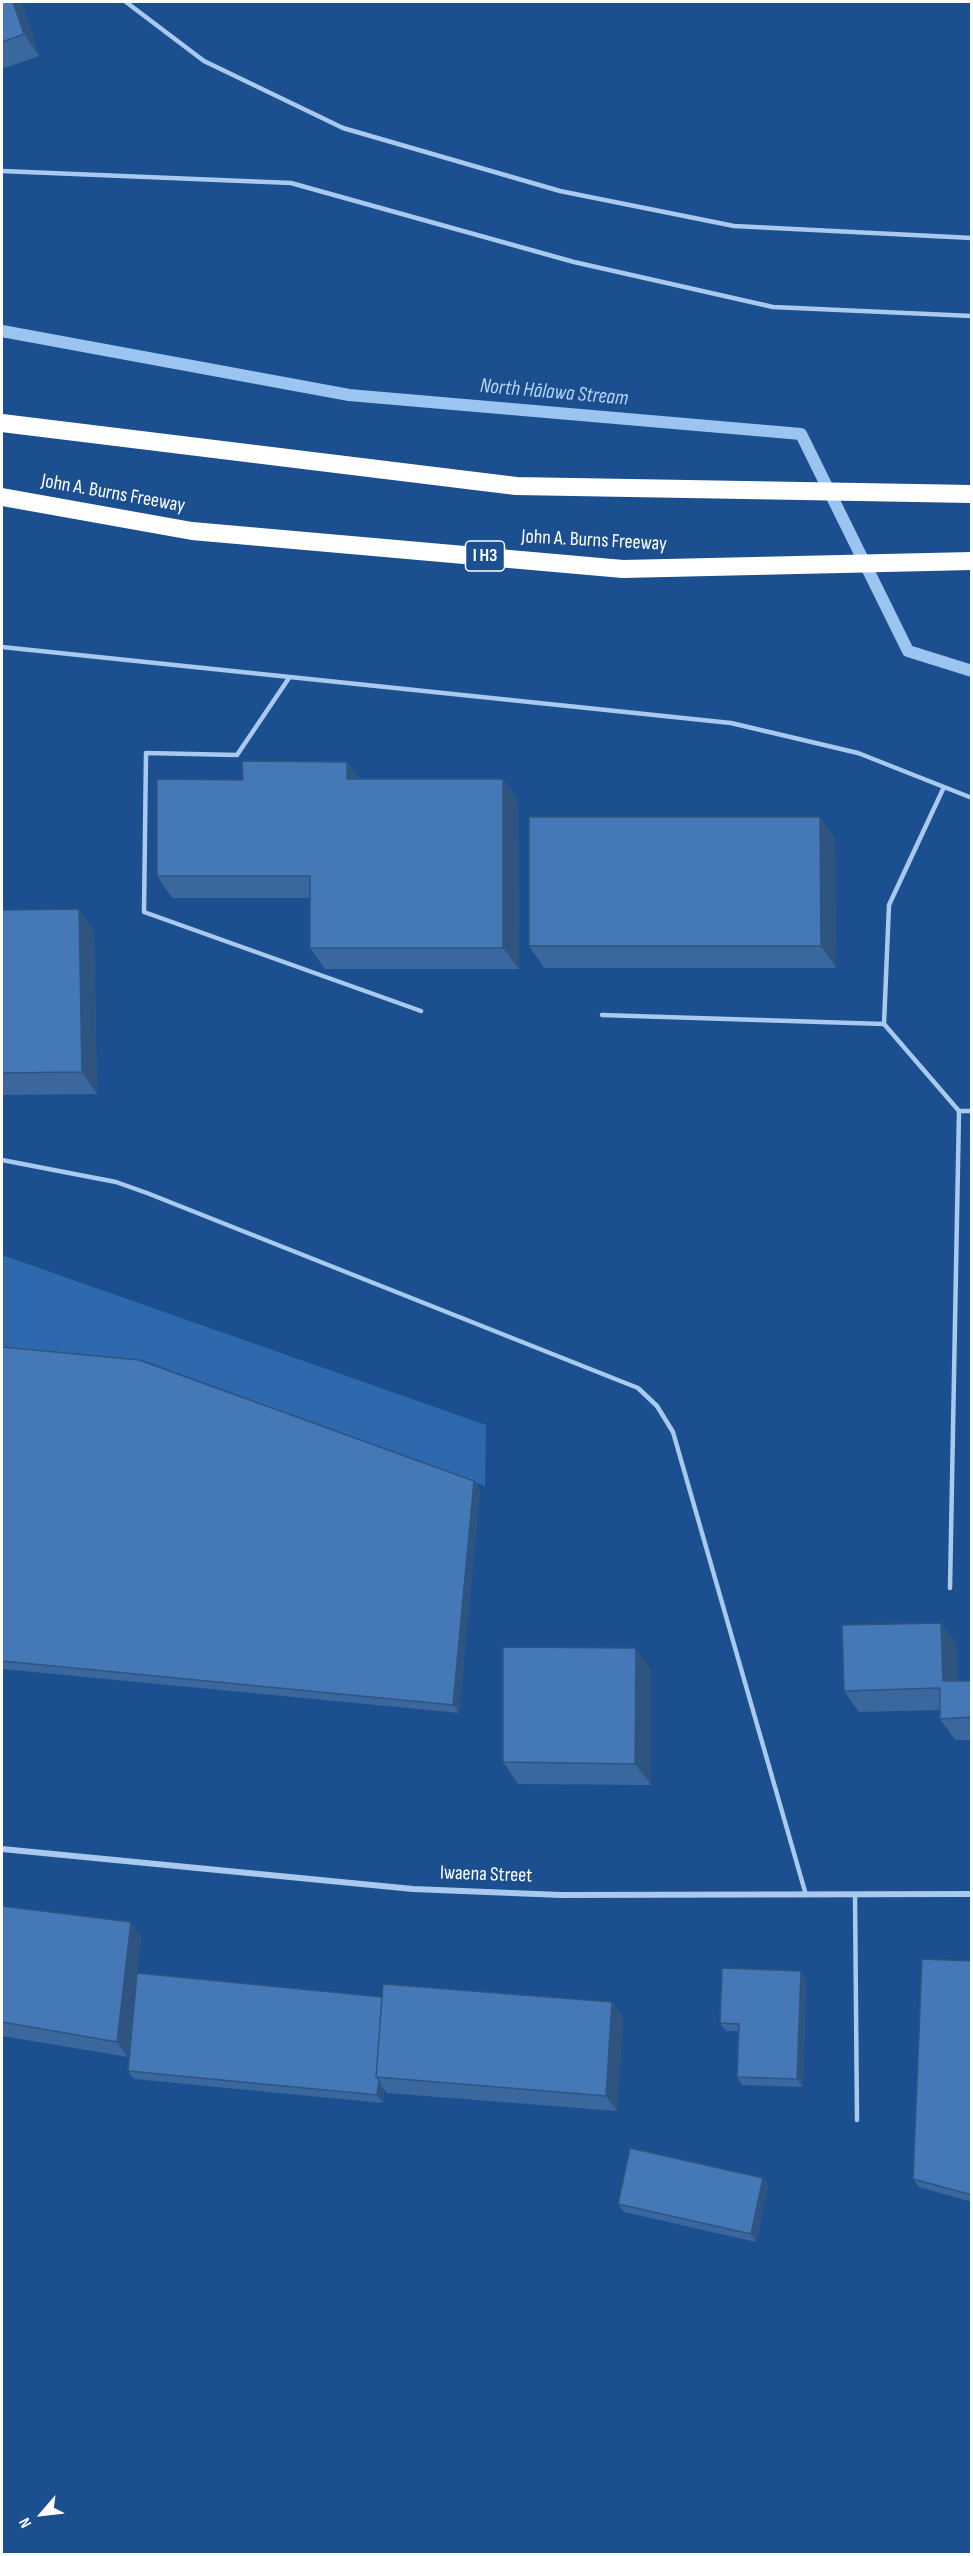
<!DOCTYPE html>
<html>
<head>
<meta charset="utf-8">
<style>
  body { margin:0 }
  #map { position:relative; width:973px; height:2556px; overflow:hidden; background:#1b4f8f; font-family:"Sofia Sans Condensed",sans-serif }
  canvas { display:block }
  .frame { position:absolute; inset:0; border:3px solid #fff; pointer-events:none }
  .north { position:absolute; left:12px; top:2484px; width:60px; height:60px; -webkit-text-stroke:4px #1b4f8f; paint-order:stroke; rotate:242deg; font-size:16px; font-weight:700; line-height:24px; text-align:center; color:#fff }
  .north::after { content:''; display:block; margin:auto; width:21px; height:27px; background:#fff; clip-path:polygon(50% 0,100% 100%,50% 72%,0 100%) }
</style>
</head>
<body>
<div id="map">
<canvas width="973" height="2556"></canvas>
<div class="frame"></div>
<div class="north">N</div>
</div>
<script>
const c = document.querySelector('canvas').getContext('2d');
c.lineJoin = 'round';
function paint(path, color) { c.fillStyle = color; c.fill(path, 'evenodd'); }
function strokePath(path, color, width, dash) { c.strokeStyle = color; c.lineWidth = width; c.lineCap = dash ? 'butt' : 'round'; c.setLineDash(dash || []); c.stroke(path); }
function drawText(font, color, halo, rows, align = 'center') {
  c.font = font + ' "Sofia Sans Condensed",sans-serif'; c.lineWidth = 5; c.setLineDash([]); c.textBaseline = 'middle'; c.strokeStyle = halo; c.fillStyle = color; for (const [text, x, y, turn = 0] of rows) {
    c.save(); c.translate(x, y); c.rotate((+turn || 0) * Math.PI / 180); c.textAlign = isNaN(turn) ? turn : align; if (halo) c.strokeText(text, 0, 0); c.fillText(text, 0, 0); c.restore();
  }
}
paint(new Path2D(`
  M2 1255 486 1425 485 1486 145 1361 2 1348Z`), '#2e69ad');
strokePath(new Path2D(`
  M2 331 349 395 801 434 908 651 972 671`), '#9cc4f0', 12);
strokePath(new Path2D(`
  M126 2 204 61 343 128 560 191 734 226 972 238
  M2 171 291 183 574 262 773 307 972 316
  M2 647 731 723 858 753 972 798
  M289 678 237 755 146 753 144 912 421 1011
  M602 1015 884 1024 959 1111H972
  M884 1024 889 905 944 787
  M2 1160 116 1182 147 1193 638 1388 657 1406 673 1432 806 1895
  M950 1588 959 1111
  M855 1894 857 2120`), '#a9c9ee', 4.5);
strokePath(new Path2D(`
  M2 1849 413 1889 561 1895 972 1894`), '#a9c9ee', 6);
strokePath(new Path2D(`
  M2 423 516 486 972 494
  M2 497 192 531 623 569 972 561`), '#fff', 18);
paint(new Path2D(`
  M2 2H21L39 56 2 69Z
  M347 762 359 779H503L518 801 519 969H325L310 948V898H172L157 876 243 780Z
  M820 817 835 839 836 968H544L529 946Z
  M2 910 94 931 97 1094 2 1095Z
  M2 1347 474 1481 480 1489 459 1713 2 1669Z
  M957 1644 958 1681H972V1740H955L940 1719V1710L859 1712 844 1691Z
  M651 1670V1785L518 1784 503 1762Z
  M2 1906 131 1922 141 1937 137 1973 382 1997 612 2002 623 2018 617 2111 387 2093 384 2089 383 2103 134 2079 128 2071 137 1978 128 2057 2 2036Z
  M972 1961V2202L919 2187 913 2179Z
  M801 1971 806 1979 803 2087 742 2085 737 2077 738 2031H726L720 2023Z
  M763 2178 768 2186 756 2242 624 2212 618 2204Z`), '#3a679d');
paint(new Path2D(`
  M13 2H21L39 56 24 34Z
  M347 762 362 784 347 779Z
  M503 779 518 801 519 969 503 948Z
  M820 817 835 839 836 968 821 946Z
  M79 909 94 931 97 1094 82 1072Z
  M474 1481 480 1489 459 1713 453 1705Z
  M941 1623 957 1644 959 1703 943 1681Z
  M636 1648 651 1670V1785L635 1764Z
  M131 1922 141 1937 128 2057 117 2042Z
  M801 1971 806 1979 803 2087 797 2079Z
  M612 2002 623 2018 617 2111 606 2096Z
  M379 2080 384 2089 383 2103 377 2095Z
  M763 2178 768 2186 756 2242 751 2234Z`), '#305480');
const building = new Path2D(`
  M2 2H13L24 34 2 42Z
  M242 761 347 762V779H503V948H310V876H157V779L243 780Z
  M529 817H820L821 946H529Z
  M79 909 82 1072 2 1073V910Z
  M2 1347 139 1360 474 1481 453 1705 2 1661Z
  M941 1623 943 1681H972V1717L940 1719V1688L844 1691 842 1625Z
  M503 1647 636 1648 635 1764 503 1762Z
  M2 1906 131 1922 117 2042 2 2022Z
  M922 1959 972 1961V2195L913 2179Z
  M722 1968 801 1971 797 2079 737 2077 739 2024 720 2023Z
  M137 1973 382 1997 376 2077 379 2080 377 2095 128 2071Z
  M383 1984 612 2002 606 2096 376 2077Z
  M630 2148 763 2178 751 2234 618 2204Z`);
paint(building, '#4478b7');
strokePath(building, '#305480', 1.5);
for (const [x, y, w] of [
  [485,556,39]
]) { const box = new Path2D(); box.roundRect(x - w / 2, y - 15, w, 30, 4.5); c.fillStyle = '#1b4f8f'; c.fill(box); strokePath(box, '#fff', 1.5); }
drawText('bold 18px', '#fff', null, [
  ["I H3",485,556]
]);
drawText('20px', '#fff', '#1b4f8f', [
  ["John A. Burns Freeway",113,494,10],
  ["John A. Burns Freeway",594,541,3],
  ["Iwaena Street",486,1875,2]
]);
drawText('italic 21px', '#b5d3f5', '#1b4f8f', [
  ["North Hālawa Stream",554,393,5]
]);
</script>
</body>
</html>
